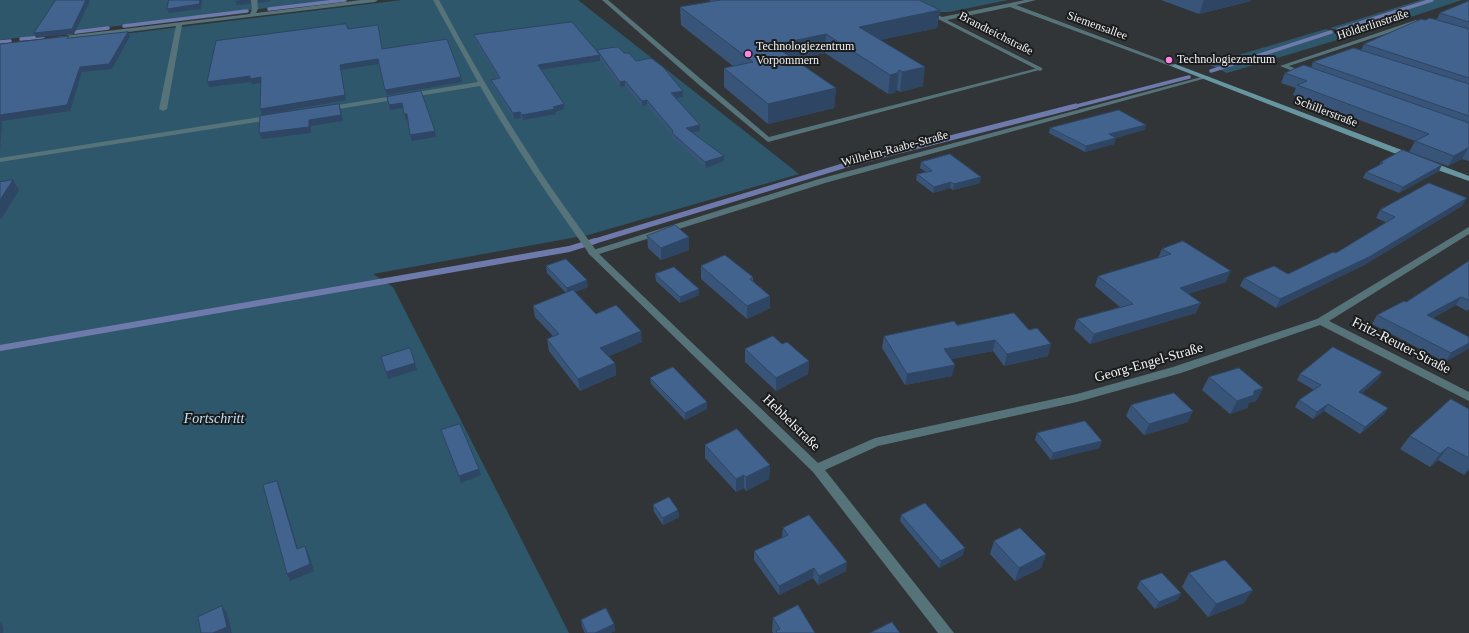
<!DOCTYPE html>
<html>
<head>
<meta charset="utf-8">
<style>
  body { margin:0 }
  canvas { display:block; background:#313537 }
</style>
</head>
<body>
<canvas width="1469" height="633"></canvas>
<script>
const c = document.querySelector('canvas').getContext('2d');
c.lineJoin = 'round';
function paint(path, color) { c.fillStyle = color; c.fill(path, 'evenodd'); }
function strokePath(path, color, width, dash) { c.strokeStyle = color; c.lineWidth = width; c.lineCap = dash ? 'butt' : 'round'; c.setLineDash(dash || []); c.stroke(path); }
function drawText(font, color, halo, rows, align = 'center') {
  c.font = font + ' "Times New Roman",serif'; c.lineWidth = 4; c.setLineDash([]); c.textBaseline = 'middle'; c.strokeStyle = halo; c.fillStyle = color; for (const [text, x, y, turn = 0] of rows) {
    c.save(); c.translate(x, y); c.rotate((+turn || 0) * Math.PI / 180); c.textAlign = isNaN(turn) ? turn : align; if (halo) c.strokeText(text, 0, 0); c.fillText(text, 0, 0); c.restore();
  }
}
paint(new Path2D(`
  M0 0H334L0 40Z
  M402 0H578L799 174 588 235 373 274 393 287 569 633H0V49Z
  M910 0H1008L949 12H937Z
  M1421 0H1462L1356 35 1330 28Z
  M1326 29 1347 37 1227 73 1208 64Z`), '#2f576c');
strokePath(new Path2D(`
  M269 9 345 0
  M124 26 247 11
  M1338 30 1432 0
  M68 33 108 28
  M21 39 43 37
  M0 42 10 41
  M1211 71 1331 32
  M1073 107 1189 77`), '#6f7aac', 3.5);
strokePath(new Path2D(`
  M592 242 856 162 1076 106`), '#6f7aac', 5);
strokePath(new Path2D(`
  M0 348 569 249 595 241`), '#6f7aac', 6);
paint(new Path2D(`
  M251 0H257L258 9 256 13 361 0H378L375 2 182 25 167 109 163 111 159 109 176 26 56 41 53 39 56 37 250 14 252 9Z
  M433 0H439C468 55 499 108 533 160 553 192 576 222 598 253L596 255H590C551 200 513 144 480 86L326 111 322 109 326 107 478 82Z
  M602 0H608L769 137 1038 68 1043 69 768 142 698 84Z
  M273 115H276V119L0 162V158Z`), '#567379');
paint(new Path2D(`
  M901 0H908L942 17 1025 0H1036L1016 5 1178 66 1173 67 1010 7 947 20 1042 68V70L1040 71Z
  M1416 20 1419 22 1418 23 1289 66 1307 73V75H1303L1280 66Z
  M1205 76 1210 77 825 183 599 254 818 463 875 438 1077 394 1173 367 1317 319 1469 227V234L1329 321 1469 392V401L1320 325 1181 373 1077 402 878 446 825 470 954 633H938L813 472 588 253 590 251 819 179Z`), '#567379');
paint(new Path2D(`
  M1175 64 1415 155 1416 157 1412 159H1409L1173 67 1172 66Z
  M1426 162H1432L1469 176V181L1426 166Z`), '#6796a0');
paint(new Path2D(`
  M709 0H919L940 10 937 28 880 40 923 86 900 92 897 90 894 93 888 94 825 53 794 59 836 88 834 108 768 124 724 87V68L733 66 681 25 680 7 712 2Z
  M1161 0H1251V1L1199 14Z
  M1469 1V161L1462 159 1448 166 1409 152 1415 141 1293 95 1296 88 1281 83 1285 73 1311 68 1313 62 1361 50 1364 44 1425 20 1437 19 1440 13Z
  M474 35 597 52V50L624 53 636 61 683 97 675 98 700 125V131L692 133 724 156V161L706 168 672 138V135L647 105 642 106 625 86 620 87 600 59V61L541 70 564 109 555 112 556 114 523 120 521 118 514 119 492 85 491 80 498 79 475 40Z
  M1146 125 1144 130 1115 138 1114 144 1085 152 1049 133 1050 128Z
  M921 162 980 183 953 190 950 188 933 193 916 180 917 174 926 172 920 168Z
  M1381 162 1439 171 1399 193 1363 178 1366 172 1379 165Z
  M1462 206 1364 265 1276 308 1240 286 1244 278 1288 274 1336 253 1386 222 1376 218 1380 210Z
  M647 236 689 237V250L661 260 648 248Z
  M1162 249 1226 282 1188 294 1196 313 1090 344 1074 329 1077 319 1120 307 1095 286 1098 276 1158 258Z
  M1469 261V309L1467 311 1456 305 1433 318 1469 337V348L1468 349 1445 362 1372 324 1377 315 1406 302Z
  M546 266 588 287 575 292 596 314 642 342 609 356 615 363 616 375 580 391 549 351 547 339 553 336 535 317 533 306 566 293 547 273Z
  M701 266 753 277V281L770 296V308L747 319 701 279Z
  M655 274 699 289V295L680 303 656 281Z
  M957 325 1048 356 1004 366 993 351 951 359 952 376 905 385 882 348 884 336Z
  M782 344 809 361 808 374 776 391 745 362V349Z
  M1382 372 1378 379 1362 393 1388 408 1384 414 1360 434 1324 411 1313 419 1295 407 1299 400 1314 390 1297 380 1300 374Z
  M1209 377 1263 388 1256 401 1249 403 1247 408 1230 414 1202 390Z
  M650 378 707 402V409L685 420 651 384Z
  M1131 405 1188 422 1144 435 1126 416Z
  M1469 409V470L1464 475 1438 460 1430 467 1400 449 1410 436Z
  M441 430 479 469 481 475 461 483Z
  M1037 433 1102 441 1099 448 1051 460 1035 440Z
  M705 445 770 465 769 479 746 491 744 488 736 492 705 458Z
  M653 505 678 510 679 517 663 525 654 512Z
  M901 515 963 555 939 568 900 521Z
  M783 528 846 571 818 585 813 578 779 595 754 560V551L782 537Z
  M994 541 1046 554 1041 568 1015 581 990 554Z
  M1189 573 1244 603 1208 617 1182 587Z
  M1140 581 1181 593 1177 600 1155 609 1137 588Z
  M773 618 815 633H773L772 631Z
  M581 620 614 624 615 631 610 633H585L582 627Z`), '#385579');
paint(new Path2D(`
  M86 0H89L90 1 74 34 36 38 34 33Z
  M200 0H202L201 9 169 13 167 9Z
  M241 0H251L250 4 237 5 235 1Z
  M258 0H270V1L259 3Z
  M1204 0H1251V1L1199 14Z
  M940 10 937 28 857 45 859 27Z
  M128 32 130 36 112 69 82 72 70 111 2 121 0 152V115L80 67Z
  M826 34 825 53 773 63V45Z
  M600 55V61L539 70 538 65Z
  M378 59 379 64 346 69 341 70 346 100 262 115 260 109 340 65 345 64Z
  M925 67 923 86 900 92 902 72Z
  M899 70 897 90 894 93 888 94 890 75Z
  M250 76 261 77 263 83 252 84 251 82 209 87 207 82Z
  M461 77 462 82 387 95 385 90Z
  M625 81V86L620 87V82Z
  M836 88 834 108 768 124V104Z
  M683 91V97L671 99V93Z
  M647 100V105L642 106V101Z
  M402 103 403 108 390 110 389 105Z
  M339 104 341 110 343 121 311 126V133L262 139 259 133 309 120Z
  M564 104V109L555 112 556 114 523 120 522 115Z
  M520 112 521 118 514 119 513 113Z
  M404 114H407L409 119 406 120Z
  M700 125V131L686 134V128Z
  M1146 125 1144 130 1107 140 1109 134Z
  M435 131 436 137 412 141 410 135Z
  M1116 138 1114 144 1085 152 1086 146Z
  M1468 148 1462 159 1448 166 1454 156Z
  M724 156V161L706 168 705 162Z
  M1442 165 1439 171 1399 193 1403 187Z
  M981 177 980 183 953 190 954 184Z
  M13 180 19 190 2 218 0 219V200Z
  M951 182 950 188 933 193 934 187Z
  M1467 198 1462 206 1364 265 1276 308 1280 299Z
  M689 237V250L661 260V248Z
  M1231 271 1226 282 1175 298 1180 288Z
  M587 280 588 287 568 295 567 288Z
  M699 289V295L680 303V297Z
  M770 296V308L747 319V306Z
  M1461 297 1456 305 1422 324 1427 315Z
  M1201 303 1196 313 1090 344 1094 334Z
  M641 331 642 342 602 359 600 348Z
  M995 340 993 351 942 361 944 349Z
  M1469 343V348L1468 349 1445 362 1451 353Z
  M1051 344 1048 356 1004 366 1007 354Z
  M809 361 808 374 776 391V378Z
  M415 363 417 370 388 379 386 372Z
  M615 363 616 375 580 391 578 379Z
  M955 365 952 376 905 385 907 374Z
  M1382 372 1378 379 1355 399 1359 392Z
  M1263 388 1256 401 1249 403 1247 408 1230 414 1237 401 1254 391Z
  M707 402V409L685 420V413Z
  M1328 404 1324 411 1313 419 1317 412Z
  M1388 408 1384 414 1360 434 1365 427Z
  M1193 411 1188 422 1144 435 1149 424Z
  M1102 441 1099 448 1051 460 1053 453Z
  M1448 447 1438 460 1430 467 1440 454Z
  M770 465 769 479 746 491V477Z
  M1469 468V470L1464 475Z
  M479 469 481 475 461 483 459 476Z
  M744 475V488L736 492V479Z
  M277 481 280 488 300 556 297 549Z
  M678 510 679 517 663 525V518Z
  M305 546 308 552 314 571 290 581 287 574Z
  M965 548 963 555 939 568 941 561Z
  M1046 554 1041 568 1015 581 1019 568Z
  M847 562 846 571 818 585 819 576Z
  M814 568 813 578 779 595V586Z
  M1253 590 1244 603 1208 617 1216 604Z
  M1181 593 1177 600 1155 609 1159 602Z
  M222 606 227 613 232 633H213Z
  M0 622 3 626V633H0Z
  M614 624 615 631 610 633H595Z`), '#2e4563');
const building = new Path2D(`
  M56 0H86L72 29 34 33Z
  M169 0H200L199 4 167 9Z
  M721 0H919L940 10 859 27 925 67 902 72 899 70 897 73 890 75 826 34 773 45 836 88 768 104 724 68 753 62 680 7Z
  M1469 1V22L1440 13Z
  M1430 18 1469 29V78L1364 44 1421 19 1425 20Z
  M572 22 600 55 538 65 564 104 553 107 555 109 522 115 520 112 513 113 491 80 500 78 474 35Z
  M346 24 348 29 378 25 382 49 447 39 461 77 385 90 378 59 345 64 340 65 345 95 260 109 261 77 250 79V76L207 82 216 41Z
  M128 32 109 64 80 67 67 105 0 115V44L69 36 67 38Z
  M618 47 624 53H629L636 61 651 58 663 67 683 91 671 93 700 125 686 128 724 156 705 162 672 133 673 131 647 100 642 101 625 81 620 82 597 50Z
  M1354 48 1469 84V116L1313 62Z
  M1304 65 1469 123V148H1468L1454 156 1415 141 1429 134 1297 85 1307 81 1285 73Z
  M421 91 435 131 410 135 407 114H404L402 103 389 105 387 97Z
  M339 104 341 115 309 120V127L259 133 260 116Z
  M1119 110 1146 125 1109 134 1116 138 1086 146 1050 128Z
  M1403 150 1442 165 1403 187 1366 172 1383 163 1381 162Z
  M950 154 981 177 954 184 951 182 934 187 917 174 932 171 921 162Z
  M13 180 0 200V182Z
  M1429 183 1467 198 1369 257 1280 299 1244 278 1274 266 1288 274 1333 252 1336 253 1395 217 1380 210Z
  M675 225 689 237 661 248 647 236Z
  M1183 241 1231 271 1180 288 1201 303 1094 334 1077 319 1133 304 1098 276 1171 254 1162 249Z
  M725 255 753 277 750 279 770 296 747 306 701 266Z
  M566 259 587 280 567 288 546 266Z
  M1469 261V300L1461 297 1427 315 1469 337V343L1451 353 1377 315 1404 301 1406 302Z
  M674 267 699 289 680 297 655 274Z
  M573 290 596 314 616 305 641 331 600 348 615 363 578 379 547 339 559 334 533 306Z
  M1014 313 1029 330 1037 328 1051 344 1007 354 995 340 944 349 955 365 907 374 884 336 954 321 957 325Z
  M773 336 782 344 787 342 809 361 776 378 745 349Z
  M1333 347 1382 372 1359 392 1388 408 1365 427 1328 404 1317 412 1299 400 1321 385 1300 374Z
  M410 348 415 363 386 372 381 357Z
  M673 367 707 402 685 413 650 378Z
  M1239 368 1263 388 1254 391V395L1237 401 1209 377Z
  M1174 393 1193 411 1149 424 1131 405Z
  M1451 399 1469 409V458L1448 447 1440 454 1410 436Z
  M1085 421 1102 441 1053 453 1037 433Z
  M460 424 479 469 459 476 441 430Z
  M737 429 770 465 746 477 744 475 736 479 705 445Z
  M277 481 297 549 305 546 310 564 287 574 263 485Z
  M669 497 678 510 663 518 653 505Z
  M925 503 965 548 941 561 901 515Z
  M809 515 847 562 819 576 814 568 779 586 754 551 788 535 783 528Z
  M1020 528 1046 554 1019 568 994 541Z
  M1225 560 1253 590 1216 604 1189 573Z
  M1162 573 1181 593 1159 602 1140 581Z
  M798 605 815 633H777L776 631 780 629 773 618Z
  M222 606 227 627 213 633H201L198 617Z
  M606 608 614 624 595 633H587L581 620Z
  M892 622 900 633H870Z`);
paint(building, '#41638d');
strokePath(building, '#2e4563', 1);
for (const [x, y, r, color] of [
  [748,54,4,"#fe85df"],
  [1169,60,4,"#fe85df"]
]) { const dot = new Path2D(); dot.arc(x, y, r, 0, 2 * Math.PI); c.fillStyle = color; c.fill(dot); strokePath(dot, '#1a1c1d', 1.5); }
drawText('12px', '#f0f2f3', '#1a1c1d', [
  ["Hölderlinstraße",1373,25,-18],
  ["Siemensallee",1097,26,20],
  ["Brandteichstraße",996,34,27],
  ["Schillerstraße",1326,112,21],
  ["Wilhelm-Raabe-Straße",895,149,-15]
]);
drawText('12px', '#f0f2f3', '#1a1c1d', [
  ["Technologiezentrum",756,47],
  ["Vorpommern",756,61],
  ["Technologiezentrum",1177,60]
], 'left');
drawText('14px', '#f0f2f3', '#1a1c1d', [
  ["Fritz-Reuter-Straße",1401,346,27],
  ["Georg-Engel-Straße",1149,363,-16],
  ["Hebbelstraße",791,423,44]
]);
drawText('italic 14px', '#c1e2f5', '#1a1c1d', [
  ["Fortschritt",214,419]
]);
</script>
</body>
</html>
